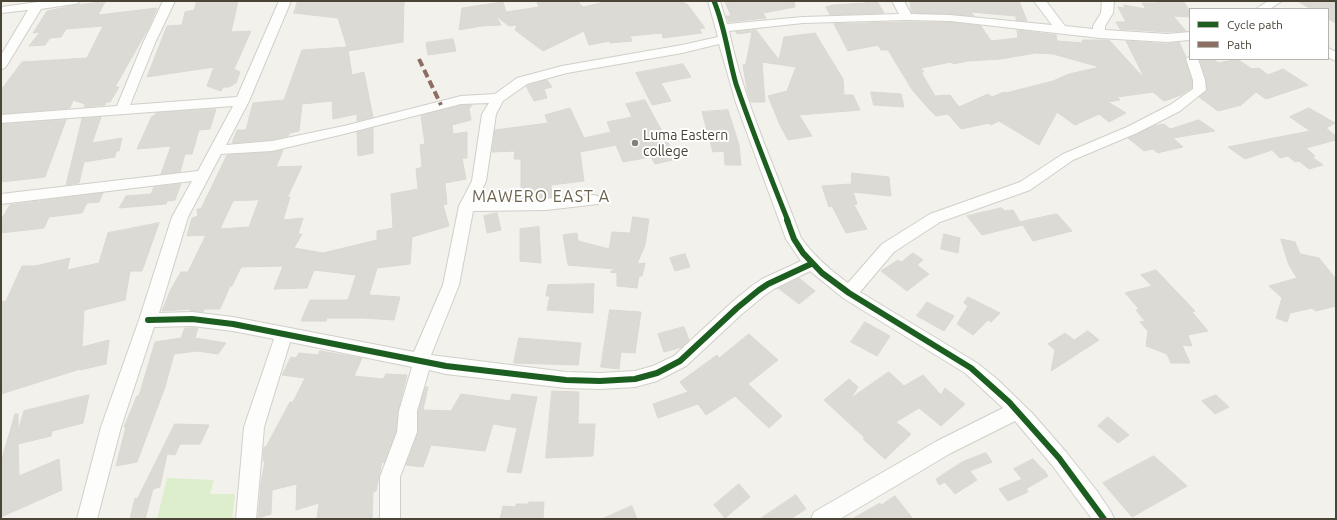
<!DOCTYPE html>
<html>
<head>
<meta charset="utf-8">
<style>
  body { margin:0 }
  #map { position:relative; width:1337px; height:520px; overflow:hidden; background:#f2f1ec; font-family:Ubuntu,sans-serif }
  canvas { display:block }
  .frame { position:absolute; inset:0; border:2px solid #4a4437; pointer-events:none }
  .legend { position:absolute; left:1189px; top:8px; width:140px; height:52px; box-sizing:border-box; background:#fff; border:1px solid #b7b4af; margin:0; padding:5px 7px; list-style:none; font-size:12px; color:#4a4437 }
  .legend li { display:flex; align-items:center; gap:8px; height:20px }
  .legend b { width:20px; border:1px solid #b7b4af }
</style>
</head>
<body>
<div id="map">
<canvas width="1337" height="520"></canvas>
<div class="frame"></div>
<ul class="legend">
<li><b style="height:5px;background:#1b5e20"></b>Cycle path</li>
<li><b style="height:5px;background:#8d6e63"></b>Path</li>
</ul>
</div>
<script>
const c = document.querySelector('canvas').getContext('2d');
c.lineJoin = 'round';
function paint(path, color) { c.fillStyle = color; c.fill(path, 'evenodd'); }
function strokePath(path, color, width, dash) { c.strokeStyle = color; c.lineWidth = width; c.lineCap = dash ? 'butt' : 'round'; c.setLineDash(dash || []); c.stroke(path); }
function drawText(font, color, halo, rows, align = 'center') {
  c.font = font + ' Ubuntu,sans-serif'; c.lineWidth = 4; c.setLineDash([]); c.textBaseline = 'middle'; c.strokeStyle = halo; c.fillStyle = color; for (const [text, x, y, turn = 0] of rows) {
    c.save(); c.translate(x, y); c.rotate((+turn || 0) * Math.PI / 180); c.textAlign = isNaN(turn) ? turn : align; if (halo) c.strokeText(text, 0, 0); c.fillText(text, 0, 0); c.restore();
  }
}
paint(new Path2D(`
  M167 478 214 480 210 494H235L232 519H157Z`), '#dec');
const building = new Path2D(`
  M197 1H238L231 32 251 31 234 69 240 72 236 83 229 87H223L221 91 207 86 214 67 147 77 167 26 182 25 185 12 194 10Z
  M298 1H404L403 42 348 51V50L352 75 364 72 373 117 357 121V114L333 119 332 101 302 104 299 131 290 133 288 136 272 140 232 143 237 130H246L253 103 284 100 302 50 347 47 338 18 294 13Z
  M545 1H577L583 7 609 1H683L685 4H687L705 28 699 29 702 33 663 38 662 33 630 36 632 41 610 43V41L589 45 584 31 543 51 515 30 517 25 509 26 496 16 501 25 481 26 459 30 462 8 503 2 506 12 539 7 537 3Z
  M725 1H794L795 7 763 13 766 18 729 22 726 16H731Z
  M865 1H877L884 13 830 15 826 7 833 5 866 3Z
  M910 1H1019L1027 21 1016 20V16L971 12 974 16 912 13Z
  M1156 1H1183L1190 11V17L1173 16 1186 31 1167 32 1120 29 1116 22H1126L1118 7 1124 8V5L1146 9 1142 3H1158Z
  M1298 1H1336V23L1328 19V9H1311Z
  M105 2 98 15 157 8 149 27 115 87H119L110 102H106L105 105 84 107 85 104 73 100 70 108 1 114V90L22 62 87 58 103 26 66 29 61 37 50 38 45 45 29 46 40 32 33 33 47 11 76 5Z
  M907 22H950L981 26 991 41 1018 38 1017 30 1056 35 1057 41 1083 43 1082 40H1109L1142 76 1143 75 1126 41 1167 44 1179 42 1186 57 1185 59 1192 80V88L1181 95 1164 101 1153 92 1117 97 1120 100 1108 102 1126 113 1109 122 1099 114 1075 125 1057 112 1039 145 999 121 991 125 989 123 961 129 948 114 936 116 930 110 913 91 888 50H881L878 45 848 51 834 24ZM1036 53 1053 54 1100 67 1069 74 1053 81 1006 93 1004 92 992 97 988 94 959 107 950 95 935 96 921 72H924L921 68 951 62 953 64 968 61 1001 59Z
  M756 30 779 60 784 37 815 33 843 79 844 95H853L860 110 799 115 812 136 788 140 780 125 768 96 787 91 796 67 762 62 765 102H751L747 90 743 65 746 64 752 32 737 34 736 32Z
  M453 39 456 51 428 55 426 43Z
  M1200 59H1214L1218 63 1237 59 1252 69 1259 68 1268 75 1283 69 1308 85 1266 99 1256 92 1241 105 1218 111 1199 97 1207 90 1206 80Z
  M683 64 691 77 661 83 671 101 652 105 636 73Z
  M547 80 552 87 544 89 547 98 534 101 526 86Z
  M871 92 901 94 904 107 874 105Z
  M645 100 677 159 655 164 651 157 623 162 616 145 580 152 584 181 551 185 552 197 521 199V159H514L515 151 492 152 495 130 548 123 545 115 570 108 584 138 611 132 607 122 632 117 626 104Z
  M461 105H472L469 109 471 120 452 125 453 134 467 132V158H462L466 179 445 183 447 204 443 205 449 226 412 237 410 264 377 268 369 295 400 297 394 320 363 318H327L326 321H301L310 300H348L356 275 314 270 307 288 274 289 283 266 241 267 232 286H230L220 309H204L203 312 190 311 191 309 162 311 170 291 181 272H188L206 235 187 236 192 218 198 216 197 209H201L227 155 272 152 283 150 276 167 302 166 287 198 290 197 283 220 303 218 298 234H302L294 248 323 253 377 240V231L393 228 391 194 418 189 416 169 422 167 420 145 425 144 421 116ZM259 200 249 227 220 229 233 201Z
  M1309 108 1335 123 1326 128 1336 136V140L1306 148 1315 156 1312 157 1323 165 1309 169 1299 161 1295 162 1288 156 1280 158 1272 150 1245 159 1228 147 1310 131 1290 117Z
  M216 109 210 129 199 130 192 154H185L180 172 161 174 171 146 137 149 152 116H154L156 113Z
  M728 110 739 145 741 165H725L724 151 713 152 702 112Z
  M101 117 92 143 122 138 119 151H116L115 157 84 162 79 183 66 185 82 119Z
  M66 120 45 177 1 182V124Z
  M1199 120 1215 131 1173 138 1183 147 1161 152 1158 153 1153 149 1144 151 1128 138 1154 126 1164 124 1170 129Z
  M373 128V153L358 156 357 132Z
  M852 173 889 177 891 196 853 192 857 204 854 205 867 229 846 233 832 206 829 207 822 186 850 184 851 189Z
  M181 184 175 200 167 201 166 204 119 208 126 196 151 194 154 187Z
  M103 193 99 202 87 203 82 213 49 217 44 228 1 233V220L10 205Z
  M1002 208 1004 211 1013 210 1022 225 982 235 967 216Z
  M497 213 501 230 487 233 484 216Z
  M1057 214 1072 231 1033 241 1021 222Z
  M633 217 649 219 645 245 637 264 645 263 642 276H639L637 288 617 286V273L610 272 615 269 568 265 563 235 577 233 578 241 609 249 612 232 630 233Z
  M159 223 142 271H130L125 300 84 310 82 347 109 340 106 364 80 370V369L1 394V302L6 301 22 266H35L70 258 67 270 99 263 108 233Z
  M539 227 541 263 520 261V229Z
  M944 234 960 238 958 253 941 249Z
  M1281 239 1295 242 1300 254 1319 258 1336 279V306L1316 311 1312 308 1290 313 1287 322 1276 318 1282 298 1269 286 1297 278 1289 265Z
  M913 253 923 260 917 265 929 274 907 291 881 271 898 260 901 262Z
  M685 254 690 267 675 271 670 258Z
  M1156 270 1195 311 1192 312 1208 331 1188 335 1192 346 1182 345 1190 363H1171L1167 354 1146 346 1148 331 1140 322 1145 321 1136 310 1139 309 1125 293 1152 286 1141 275Z
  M799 278 815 291 799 304 778 288Z
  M594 284 593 313 547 310 550 296H546L548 285Z
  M968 297 1000 313 991 322 988 320 973 335 957 324 968 306 964 303Z
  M927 302 954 316 944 331 917 316Z
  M610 310 641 312 635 353 621 352 619 369 601 367Z
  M865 322 890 336 877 356 851 342Z
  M684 327 689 340 682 347 664 352 658 334Z
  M185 328H198L195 338 226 343 218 354 197 351 174 354 165 387 137 462 116 466 126 427H124L137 396H139L155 342 181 338Z
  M1088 331 1099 340 1051 371 1055 350 1048 344 1065 333 1074 340Z
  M749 334 778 360 748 384 782 416 769 428 735 396 706 415 698 404 658 418 653 404 688 392 680 382 717 355 719 358Z
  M519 338 581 343 578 365 514 363Z
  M320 351 362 358 354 376 383 379 386 374 407 375 398 411 396 432 384 463 382 462 376 491 373 492 372 519H317L319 503 296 510 297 484 272 490 271 514 258 518 261 483 265 461H263L264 447H266L290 402H293L305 378 282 375 291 357 296 358 299 353 318 355Z
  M889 372 904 386 923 375 941 395 945 388 965 404 941 426 919 408 896 422 911 434 885 459 863 439 865 438 824 400 849 379 858 387 851 398Z
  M426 387H428L423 410 451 411 461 394 510 401 512 394 537 397 521 473 507 472 517 428 493 424 485 451 431 445 423 467 406 465 418 433V411Z
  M552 391 579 392 578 424H595L593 456 546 458Z
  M89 395 83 423 52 431 51 436 18 444 19 476 59 459 62 490 1 517V462L15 414H18V431L24 411Z
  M1216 395 1229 407 1215 414 1202 401Z
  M1108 417 1129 435 1118 443 1098 426Z
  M175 424 209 425 200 444H180L175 455 167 454 160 487 153 489 145 519H130L135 498 137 499Z
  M986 453 992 462 970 471 977 480 955 494 945 482 939 485 936 479 962 462Z
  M1154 456 1187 486 1132 517 1103 483Z
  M1033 459 1043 470H1044L1048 476 1026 489 1028 492 1008 501 999 489 1022 479 1014 469Z
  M739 484 750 497 725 518 714 505Z
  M796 495 806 509 790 519H760Z
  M895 496 913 519H852L880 503 881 505Z
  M529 502H544L543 519H500L503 506 516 507V504H529Z
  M632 506 637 519H602Z`);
paint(building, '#dcdad4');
strokePath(building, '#dbd8d2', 1);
const minor = new Path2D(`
  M46 1H80L78 3 74 4 41 9 7 65 5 68 1 69V55L28 10 1 13V7Z
  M163 1H175L155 43 130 105 237 97 279 1H291L249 101 226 145 272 141 344 126 461 96 495 94 517 78 562 66 682 45 718 37 708 1H720L727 24 803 17 899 14 892 1H904L911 14 950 15 1052 25 1034 1H1046L1065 26 1093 29V26L1101 13 1102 1H1114L1113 13 1105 26V30L1167 34 1190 32V40L1167 42 1100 38 950 21 907 20 803 23 729 31C744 103 776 169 801 238 814 256 830 270 848 283L882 244 930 214 1020 182 1063 154 1127 127 1170 105 1193 89V80L1186 59 1190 56V59H1198L1205 80 1206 90 1180 111 1137 133 1073 160 1030 190 940 222 894 252 860 292 977 363 997 379 1033 414 1066 452 1097 491 1111 512 1114 519H1092L1052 465 1015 421 951 453 840 519H811L814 512 937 441 1003 408 965 373 843 298 810 271 774 289 765 295 743 313 686 366 657 381 635 387 600 389 566 388 446 374 429 370 417 411V432L400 477V519H380V477L397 432 399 411 412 367 290 342 264 427 256 519H236L244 427 274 339 233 331 192 326 154 327 121 427 97 519H77L101 427 139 320 172 217 192 181 1 204V194L198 171 233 106 1 123V115L117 106 143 43ZM719 44 736 103 786 239 801 261 762 279 753 285 731 303 674 356 653 366 635 371 600 373 566 372 431 355 459 285 473 211 546 210 598 204 600 200 598 196 593 195 530 200 477 201 486 181 496 114 503 101 527 84 567 73 682 53ZM489 103 482 114 472 181 459 206 443 285 414 352 233 317 192 312 159 313 188 217 221 154 272 151 344 134 461 104Z
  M1268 1H1282L1270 9H1256Z
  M1328 48 1336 52V61L1328 57Z`);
strokePath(minor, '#d0cfc9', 2);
paint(minor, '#fdfdfc');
strokePath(new Path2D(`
  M419 59 441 105`), '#8d6e63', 4, [8, 4]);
strokePath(new Path2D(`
  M714 1C725 27 728 56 736 84 752 130 770 176 788 221`), '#1b5e20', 5);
strokePath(new Path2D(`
  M787 220 794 239 803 253 822 273 849 293 971 368 1009 402 1059 458 1104 519
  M148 320 192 319 233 324 446 366 566 380 600 381 635 379 657 373 680 361 737 308 759 290 768 284 811 264`), '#1b5e20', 6);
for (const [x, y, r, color] of [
  [635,143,4,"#858176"]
]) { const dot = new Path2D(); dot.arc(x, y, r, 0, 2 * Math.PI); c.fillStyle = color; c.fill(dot); strokePath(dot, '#fff', 1.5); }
drawText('14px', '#4a4437', '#fff', [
  ["Luma Eastern",643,135],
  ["college",643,151]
], 'left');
c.letterSpacing = '1px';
drawText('16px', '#6d634e', '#fff', [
  ["MAWERO EAST A",541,197]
]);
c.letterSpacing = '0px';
</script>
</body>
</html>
